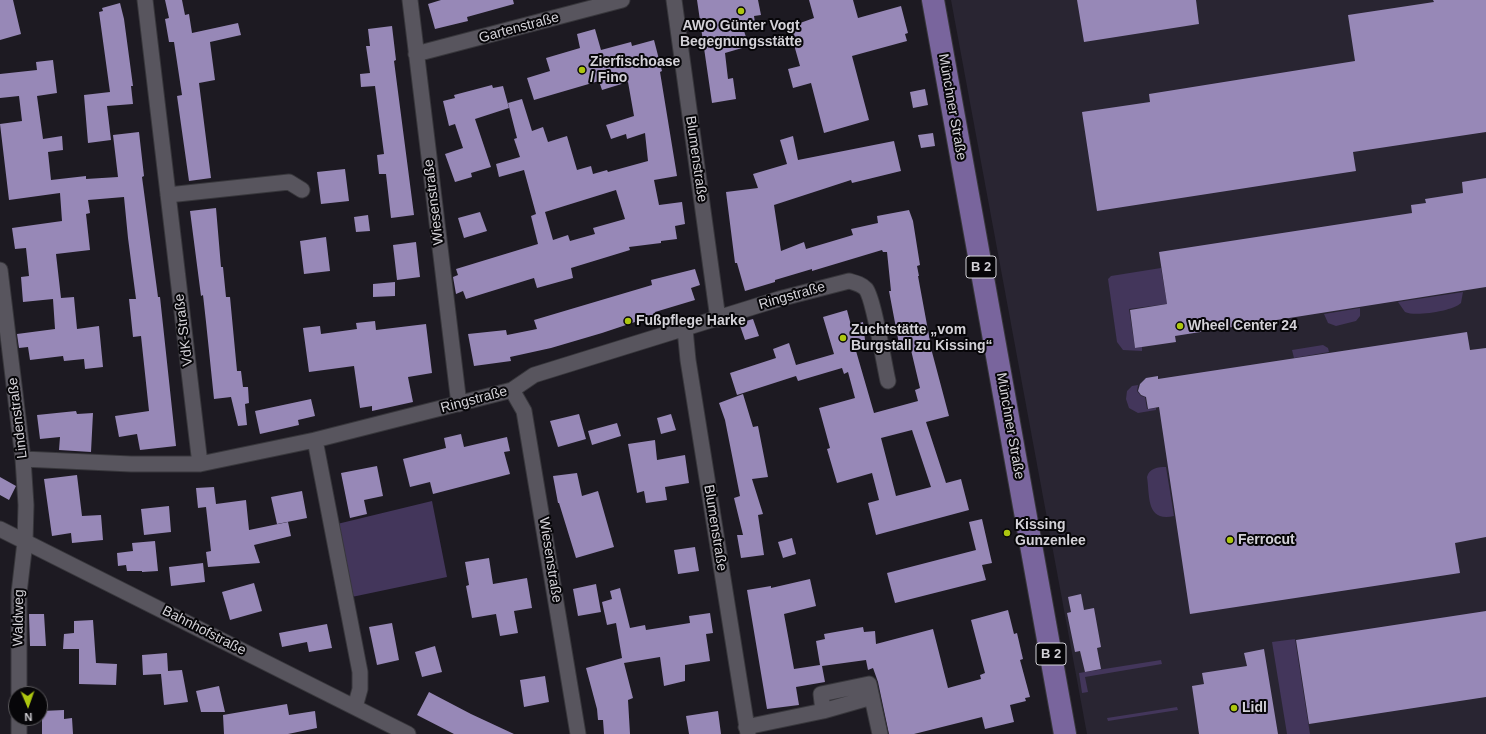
<!DOCTYPE html>
<html>
<head>
<meta charset="utf-8">
<style>
  body { margin:0 }
  #map { position:relative; width:1486px; height:734px; overflow:hidden; background:#1d1a22; font-family:Helvetica,sans-serif }
  canvas { display:block }
  .north { position:absolute; left:8px; top:686px; width:40px; height:40px; box-sizing:border-box; background:#070609; border:1px solid #59575b; border-radius:50%; rotate:178deg; font-size:11px; font-weight:700; line-height:16px; text-align:center; color:#d3d1d7 }
  .north::after { content:''; display:block; margin:auto; width:14px; height:18px; background:#adc610; clip-path:polygon(50% 0,100% 100%,50% 72%,0 100%) }
</style>
</head>
<body>
<div id="map">
<canvas width="1486" height="734"></canvas>
<div class="north">N</div>
</div>
<script>
const c = document.querySelector('canvas').getContext('2d');
c.lineJoin = 'round';
function paint(path, color) { c.fillStyle = color; c.fill(path, 'evenodd'); }
function strokePath(path, color, width, dash) { c.strokeStyle = color; c.lineWidth = width; c.lineCap = dash ? 'butt' : 'round'; c.setLineDash(dash || []); c.stroke(path); }
function drawText(font, color, halo, rows, align = 'center') {
  c.font = font + ' Helvetica,sans-serif'; c.lineWidth = 4; c.setLineDash([]); c.textBaseline = 'middle'; c.strokeStyle = halo; c.fillStyle = color; for (const [text, x, y, turn = 0] of rows) {
    c.save(); c.translate(x, y); c.rotate((+turn || 0) * Math.PI / 180); c.textAlign = isNaN(turn) ? turn : align; if (halo) c.strokeText(text, 0, 0); c.fillText(text, 0, 0); c.restore();
  }
}
paint(new Path2D(`
  M951 0H1486V734H1087Z`), '#292532');
paint(new Path2D(`
  M1161 268 1167 304 1129 309 1135 348 1142 347V351L1123 350 1117 342 1108 279 1111 276Z
  M1463 292 1461 303C1453 311 1415 317 1405 312L1398 302Z
  M1360 308V316L1356 321 1336 326 1328 323 1324 314Z
  M1323 345 1328 348 1329 352 1294 358 1292 350Z
  M1138 385 1137 391 1141 396 1145 397 1147 409 1156 408V410L1138 413 1129 408 1126 399 1127 391 1132 386Z
  M1166 467 1174 516C1146 522 1150 497 1147 477 1149 468 1158 467 1166 467Z
  M432 501 447 577 347 598 333 525Z
  M1295 639 1310 734H1287L1272 642Z
  M1161 660 1162 664 1085 677 1088 692 1082 693 1079 673Z
  M1177 707 1178 710 1108 721 1107 718Z`), '#43365b');
paint(new Path2D(`
  M0 0H13L21 34 0 40Z
  M165 0H182L185 15 189 14 192 33 238 23 241 35 210 42 215 80 199 83 211 178 189 181 177 96 182 95 174 42H169L165 19 169 18Z
  M441 0H513L514 4 467 17 468 21 435 29 428 4Z
  M697 0H758L761 15 754 16 755 23 742 25 749 46 725 53 728 79 733 78 736 99 712 103Z
  M809 0H853L858 18 901 6 908 33 905 34 907 41 852 56 869 120 824 133 811 83 793 88 788 69 800 66 789 27 814 18Z
  M1077 0H1196L1199 24 1084 42Z
  M1433 0H1486V132L1353 152 1356 171 1097 211 1082 112 1150 102 1149 94 1355 61 1348 15 1434 2Z
  M120 3 124 19 133 86H131L133 104 107 106 111 140 88 143 84 95 110 92 99 12 103 11 102 8Z
  M392 26 396 60 394 61 414 215 391 218 386 174H379L377 155 384 154 375 86 361 87 360 74 370 73 366 46H370L368 29Z
  M595 29 601 50 631 42 632 46 654 40 662 71 660 72 677 176 654 180 659 205 682 202 685 224 675 226 677 239 661 241V243L629 247 630 250 571 268 573 278 537 288 534 278 466 299 463 291 456 294 453 277 458 275 456 269 538 244 531 216 536 214 524 170 499 177 496 164 520 157 514 139 517 138 508 103 522 99 532 131 543 127 548 142 567 136 577 170 591 166 593 174 607 170 608 172 648 161 645 133 627 139 626 134 611 139 606 125 634 116 628 82 602 90 599 81 534 100 527 78 550 71 546 58 580 48 577 34ZM616 190 625 219 593 228 595 234 570 241 568 235 553 240 545 212Z
  M53 60 57 93 37 96 43 139 62 136 63 150 48 152 51 180 86 176V179L118 177 113 135 139 132 144 176 142 177 158 297H160L176 446 140 450 137 434 119 437 115 416 149 411 141 336 133 337 129 299H136L128 238 124 197 88 200 90 213 86 214 90 250 56 254 61 298 74 297 77 329 99 326 103 367 85 369 84 359 64 361 63 356 30 360 28 347 19 348 17 334 55 329 53 299 23 302 21 277 29 276 26 248 15 249 12 228 62 221 60 193 9 200 0 124 22 121 19 96 0 98V74L37 70 36 62Z
  M492 85 493 88 503 86 509 108 475 119 491 167 471 173 472 177 455 182 445 154 463 148 455 124 449 126 443 101 455 98 454 95Z
  M925 89 928 105 913 108 910 92Z
  M933 133 935 146 921 148 918 135Z
  M793 136 798 160 894 141 901 171 852 183 851 180 774 205 781 251 804 242 806 249 853 235 851 229 878 223 877 216 909 210 913 221 920 265 917 266 919 276H918L932 352 949 416 926 422 946 483 961 479 969 510 876 535 868 503 879 500 872 473 837 483 827 449 830 448 819 408 855 398 848 372 844 374 842 368 798 381 796 376 737 395 730 373 776 358 773 349 789 343 796 365 834 354 823 317 847 310 851 325 863 322 865 340 854 344 874 413 918 401 915 390 920 388 911 350 903 352 901 344H899L889 291H891L887 252H883L882 250 812 271V269L775 280V282L745 291 737 263H735L726 192 758 188 753 174 787 164 780 140ZM912 430 931 487 896 496 881 438Z
  M345 169 349 201 321 204 317 172Z
  M1486 178V287L1175 336 1176 342 1135 348 1130 310 1167 304 1159 252 1412 213 1411 205 1426 203 1425 199 1463 193 1462 182Z
  M216 208 221 267H223L226 297H230L237 371H241L243 387H248L249 403 245 404 247 425 238 426 231 397 214 399 206 322 203 295 201 296 190 211Z
  M480 212 487 231 464 238 458 218Z
  M368 215 370 231 356 232 354 217Z
  M326 237 330 271 304 274 300 241Z
  M416 242 420 277 397 280 393 245Z
  M695 269 700 285 691 288 695 300 655 312 656 315 602 333 551 348 510 357 511 361 474 366 468 334 506 330 507 335 537 329 534 320 652 285 651 280Z
  M395 282V296L373 297V284Z
  M753 319 759 336 745 340 739 323Z
  M375 321 376 330 426 324 432 373 408 377 413 402 372 411V406L360 408 354 366 309 372 303 328 320 326 321 334 357 329 356 323Z
  M1467 332 1470 350 1486 348V537L1455 543 1460 573 1190 614 1159 407 1148 409 1146 397 1141 395 1138 391 1140 384 1146 378 1158 376V379Z
  M743 394 753 427 758 426 768 477 752 479 763 514 758 515 764 555 741 558 737 535H743L734 498 740 496 725 420 719 403Z
  M311 399 315 416 298 420 299 425 260 434 255 411Z
  M76 411 77 414 93 413 91 452 59 450 60 437 40 439 37 415Z
  M579 414 586 439 558 447 550 421Z
  M671 414 676 430 661 434 657 418Z
  M617 423 621 436 592 445 588 431Z
  M461 434 464 447 507 437 510 451 504 452 510 474 433 494 430 482 410 487 403 459 446 448 444 438Z
  M655 440 657 460 685 455 689 483 665 487 667 500 646 503 644 491 637 493 628 444Z
  M377 466 383 496 364 500 367 514 350 518 341 473Z
  M577 473 582 496 598 491 614 547 576 558 559 503H558L553 476Z
  M77 475 82 516 101 515 103 540 72 543 71 533 52 536 44 479Z
  M0 477 16 486 9 500 0 495Z
  M214 487 216 504 246 500 249 530 288 522 291 536 254 545 260 563 208 567 206 552 211 551 206 507 198 508 196 488Z
  M302 491 307 518 277 524 271 497Z
  M169 506 171 532 144 535 141 509Z
  M982 519 992 563 982 565 986 580 895 603 887 573 976 550 969 522Z
  M792 538 796 554 783 558 778 542Z
  M155 541 158 571 142 572V571H127L126 565 118 566 117 553 133 551 132 543Z
  M695 547 699 571 678 574 674 550Z
  M489 558 493 584 527 578 532 608 514 611 518 633 500 636 496 614 472 618 466 586 469 585 465 562Z
  M203 563 205 582 171 586 169 567Z
  M810 579 816 606 784 614 794 669 820 665 816 641 825 639 824 634 863 627 864 632 875 631 876 644 933 629 948 688 981 679 980 675 985 673 971 620 1008 610 1014 634 1017 633 1023 659 1020 660 1030 697 1025 698 1026 701 1010 705 1014 722 985 729 982 717 914 734H889L878 682 873 668 868 670 866 660 822 666 825 682 796 687 799 705 767 709 747 590 771 586V588Z
  M254 583 262 611 230 620 222 592Z
  M596 584 601 612 578 616 573 589Z
  M620 588 630 628 645 625 646 630 690 623 689 616 710 613 713 633 706 634 710 661 685 665V681L664 686 660 657 624 663 633 698 628 700 630 734H604L603 720H598L597 709 586 668 622 658 616 623 607 625 602 602 612 599 610 591Z
  M1081 594 1084 610 1094 608 1101 647 1097 648 1101 669 1085 672 1080 651 1075 652 1067 613 1071 612 1068 597Z
  M1486 611V697L1309 724 1296 640Z
  M29 614H44L46 646H30Z
  M93 620 96 663 117 664 116 685 79 684V649H63L64 634 74 633V621Z
  M392 623 399 660 377 665 369 627Z
  M327 624 332 648 309 652 307 642 282 647 279 633Z
  M435 646 442 672 422 677 415 652Z
  M1264 649 1278 734H1199L1192 686 1204 684 1202 673 1247 666 1244 653Z
  M167 653 168 671 182 670 188 702 164 705 161 674 143 675 142 655Z
  M545 676 549 702 524 707 520 680Z
  M219 686 225 712H201L196 691Z
  M429 692 471 714 514 734H454L417 715Z
  M287 704 289 715 315 711 317 728 288 734H224L223 715Z
  M64 710V719L72 718 73 734H42V711Z
  M718 711 721 734H689L686 716Z`), '#9788b7');
const street = new Path2D(`
  M145 0 200 464
  M410 0 459 404
  M674 0 718 319
  M416 54 622 0
  M168 195 289 182 302 190
  M0 270 23 459 26 505 25 542 19 593V694
  M685 329 688 360 748 734
  M512 390 524 411 578 734
  M23 459 131 464H200L315 440
  M0 529 408 734
  M355 707 360 689V672L315 440 512 390 534 375 779 299 849 281C856 283 861 284 866 289 874 300 884 364 888 381
  M823 711 821 694 869 684 880 734
  M19 718V734
  M746 727 823 711 872 697`);
const primary = new Path2D(`
  M933 0 1065 734`);
strokePath(street, '#38373c', 17);
strokePath(primary, '#38373c', 24);
strokePath(street, '#58555e', 15);
strokePath(primary, '#79659d', 22);
for (const [x, y, r, color] of [
  [741,11,4,"#adc610"],
  [582,70,4,"#adc610"],
  [628,321,4,"#adc610"],
  [1180,326,4,"#adc610"],
  [843,338,4,"#adc610"],
  [1007,533,4,"#adc610"],
  [1230,540,4,"#adc610"],
  [1234,708,4,"#adc610"]
]) { const dot = new Path2D(); dot.arc(x, y, r, 0, 2 * Math.PI); c.fillStyle = color; c.fill(dot); strokePath(dot, '#070609', 1.5); }
for (const [x, y, w] of [
  [981,267,30],
  [1051,654,30]
]) { const box = new Path2D(); box.roundRect(x - w / 2, y - 11, w, 22, 3); c.fillStyle = '#070609'; c.fill(box); strokePath(box, '#d3d1d7', 1); }
drawText('bold 13px', '#d3d1d7', null, [
  ["B 2",981,267],
  ["B 2",1051,654]
]);
drawText('bold 14px', '#d3d1d7', '#070609', [
  ["AWO Günter Vogt",741,26,"center"],
  ["Begegnungsstätte",741,42,"center"],
  ["Zierfischoase",590,62],
  ["/ Fino",590,78],
  ["Fußpflege Harke",636,321],
  ["Wheel Center 24",1188,326],
  ["Zuchtstätte „vom",851,330],
  ["Burgstall zu Kissing“",851,346],
  ["Kissing",1015,525],
  ["Gunzenlee",1015,541],
  ["Ferrocut",1238,540],
  ["Lidl",1242,708]
], 'left');
drawText('14px', '#d3d1d7', '#070609', [
  ["Gartenstraße",519,28,-15],
  ["Münchner Straße",952,107,80],
  ["Blumenstraße",696,159,82],
  ["Wiesenstraße",434,202,-97],
  ["Ringstraße",792,296,-16],
  ["VdK-Straße",184,330,-97],
  ["Ringstraße",474,400,-15],
  ["Lindenstraße",18,418,-97],
  ["Münchner Straße",1010,426,80],
  ["Blumenstraße",715,528,81],
  ["Wiesenstraße",550,560,81],
  ["Waldweg",19,618,-89],
  ["Bahnhofstraße",204,631,27]
]);
</script>
</body>
</html>
